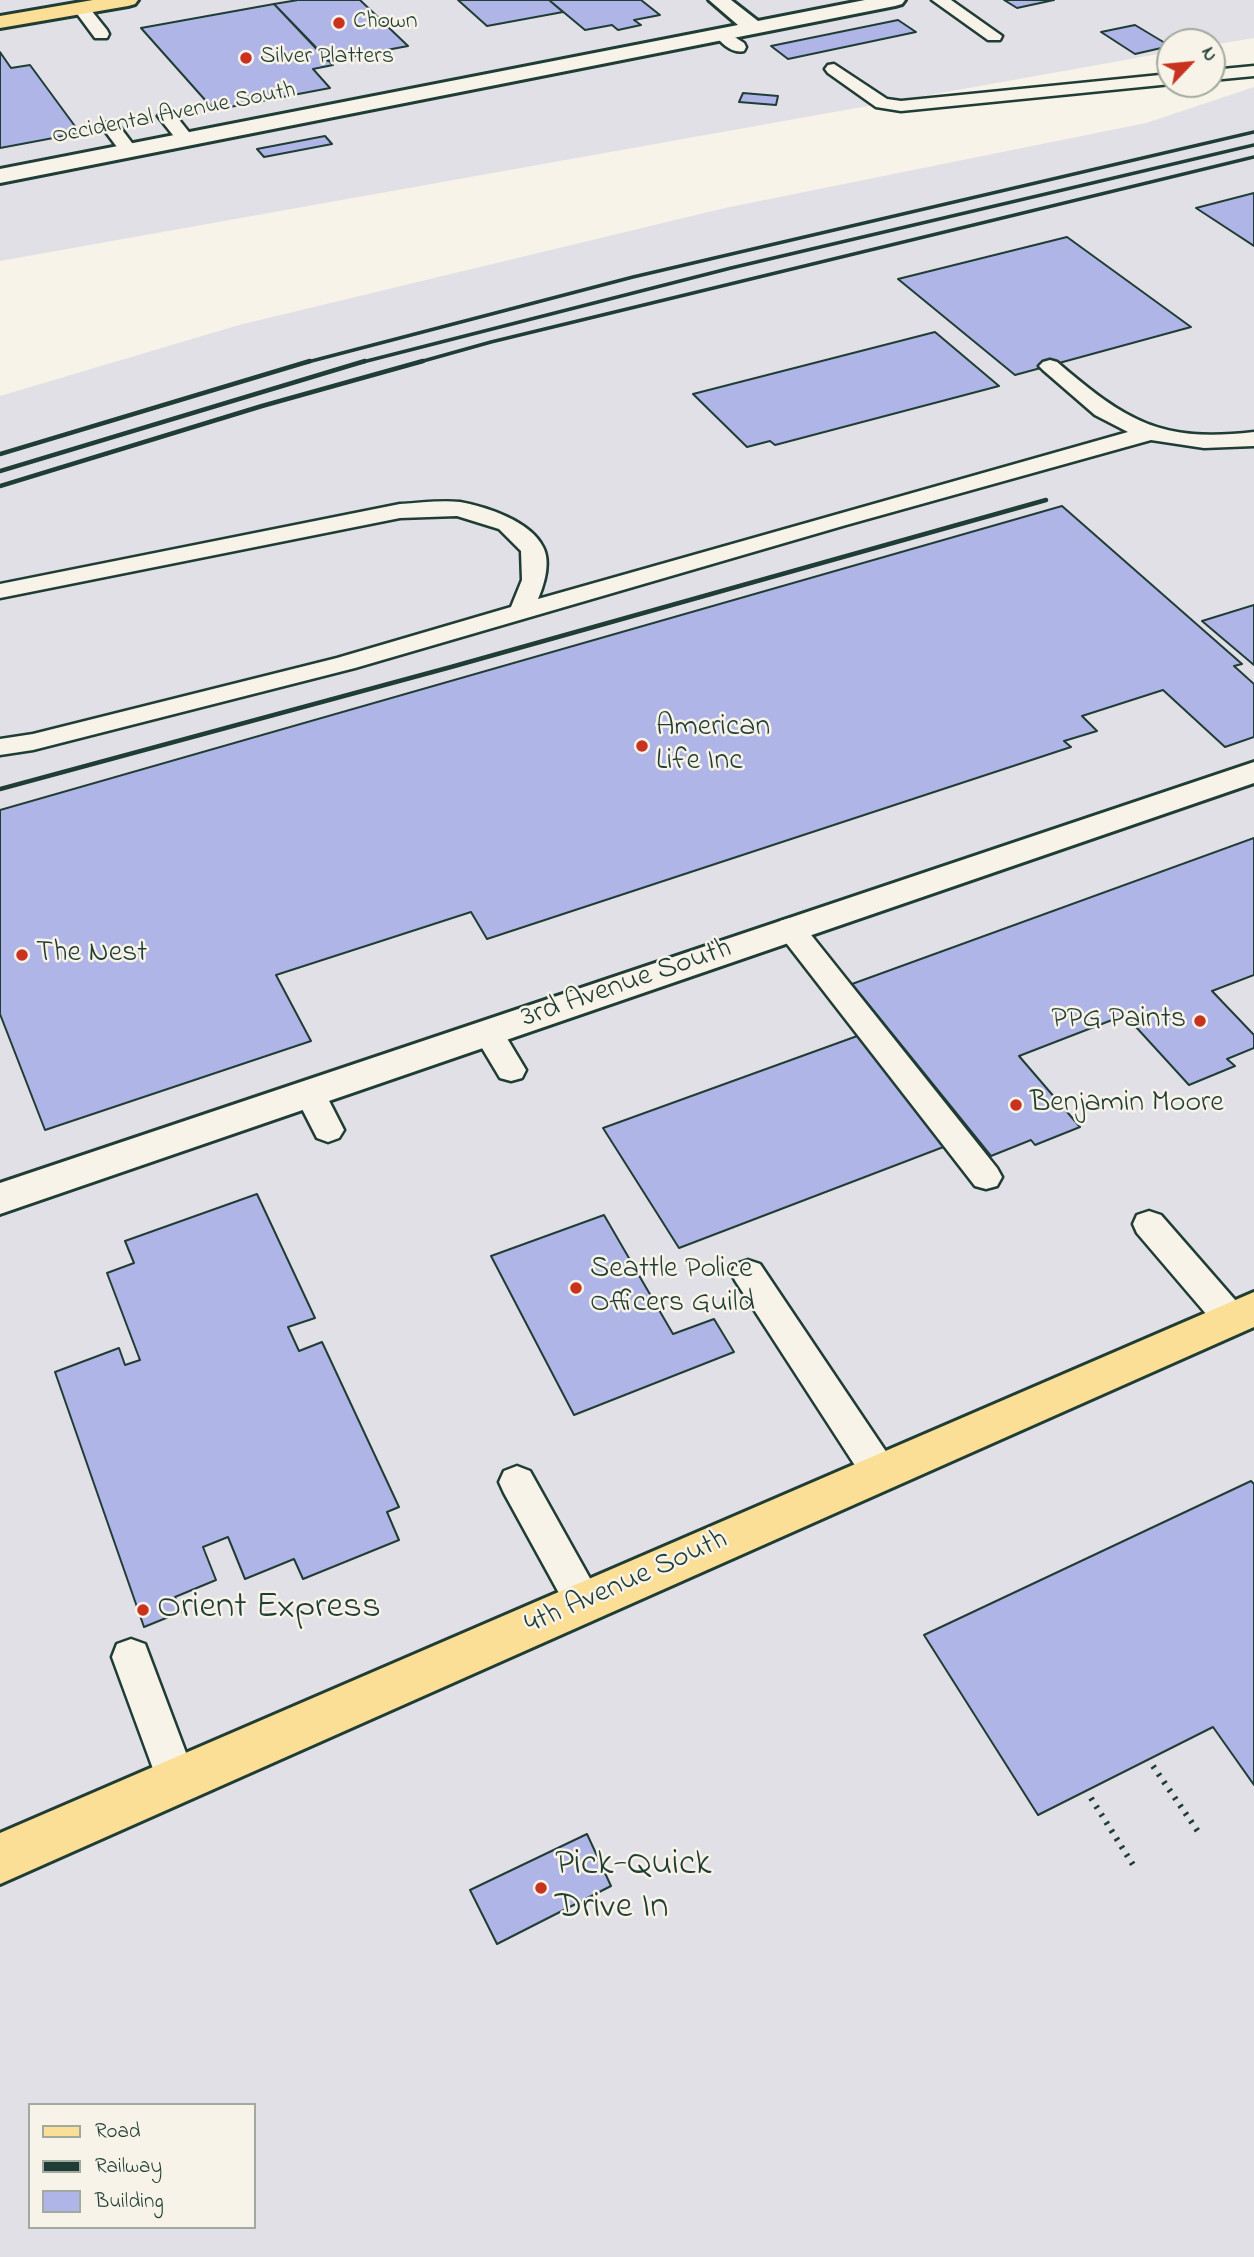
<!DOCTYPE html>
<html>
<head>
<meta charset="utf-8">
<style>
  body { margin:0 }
  #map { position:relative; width:1254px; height:2257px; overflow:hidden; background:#f7f3e8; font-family:"Indie Flower",sans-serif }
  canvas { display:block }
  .legend { position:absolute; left:28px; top:2103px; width:228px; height:126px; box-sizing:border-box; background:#f7f3e8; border:2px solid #a1aaa0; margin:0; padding:9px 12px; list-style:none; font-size:21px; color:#1f3d34 }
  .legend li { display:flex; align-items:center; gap:14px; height:35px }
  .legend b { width:35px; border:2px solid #a1aaa0 }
  .north { position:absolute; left:1156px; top:28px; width:70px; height:70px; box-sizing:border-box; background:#f7f3e8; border:2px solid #a1aaa0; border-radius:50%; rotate:64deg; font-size:19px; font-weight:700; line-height:28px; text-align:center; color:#1f3d34 }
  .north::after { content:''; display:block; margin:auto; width:24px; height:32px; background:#c8321e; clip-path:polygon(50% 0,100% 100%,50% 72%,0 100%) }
</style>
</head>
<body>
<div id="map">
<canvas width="1254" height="2257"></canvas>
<ul class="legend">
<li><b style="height:9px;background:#fbdf96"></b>Road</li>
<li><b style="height:9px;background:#1f3d34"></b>Railway</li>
<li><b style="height:19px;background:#afb5e6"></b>Building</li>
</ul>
<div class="north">N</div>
</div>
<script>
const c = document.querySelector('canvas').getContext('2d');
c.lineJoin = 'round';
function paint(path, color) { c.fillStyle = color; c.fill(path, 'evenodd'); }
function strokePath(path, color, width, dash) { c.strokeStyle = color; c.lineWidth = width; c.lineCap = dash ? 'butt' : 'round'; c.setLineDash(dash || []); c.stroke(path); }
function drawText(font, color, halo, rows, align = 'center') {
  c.font = font + ' "Indie Flower",sans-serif'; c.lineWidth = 5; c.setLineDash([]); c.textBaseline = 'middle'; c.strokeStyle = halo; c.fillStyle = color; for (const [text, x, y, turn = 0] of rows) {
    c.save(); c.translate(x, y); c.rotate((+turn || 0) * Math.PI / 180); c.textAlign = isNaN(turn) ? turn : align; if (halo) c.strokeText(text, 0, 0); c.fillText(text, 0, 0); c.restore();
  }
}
paint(new Path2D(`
  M0 0H1254V38L1212 45V42H1170V52L0 261Z
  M1254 87V2257H0V396L239 325 725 208 1146 123ZM30 2105H254V2227H30Z`), '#e1e0e7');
const building = new Path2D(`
  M298 0H360L408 46 328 61 274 4Z
  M458 0H549L563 12 487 26Z
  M549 0H641L660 15 634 20 641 25 618 30 612 25 585 30Z
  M1004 0H1054L1017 8Z
  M274 4 333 65 313 69 330 88 214 110 141 28Z
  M898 20 916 32 788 59 771 46Z
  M1135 25 1170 46 1135 54 1101 32Z
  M0 52 11 68 30 65 80 133 0 148Z
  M743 93 778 96 776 105 739 102Z
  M325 136 332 144 264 157 257 149Z
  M1254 193V246L1196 208Z
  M1067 237 1191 327 1015 375 898 279Z
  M935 332 999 386 775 445 770 441 747 447 693 394Z
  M1062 506 1242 664 1234 666 1254 684V737L1225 747 1163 690 1082 716 1097 731 1064 741 1071 747 487 939 471 912 276 975 311 1041 45 1130 0 1014V810Z
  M1254 605V665L1202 621Z
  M1254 838V975L1212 991 1254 1035V1048L1227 1059 1235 1066 1189 1085 1125 1015 1019 1056 1080 1127 1035 1145 1031 1140 991 1156 852 984Z
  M860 1035 946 1146 679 1248 603 1128Z
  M257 1194 315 1318 288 1327 299 1351 322 1342 399 1507 387 1512 399 1540 303 1579 294 1559 245 1579 228 1537 203 1547 216 1580 175 1597 181 1612 144 1627 55 1372 119 1348 125 1365 140 1360 107 1273 134 1263 125 1241Z
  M604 1215 673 1334 714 1319 734 1352 574 1415 491 1256Z
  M1251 1481 1254 1484V1785L1213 1727 1038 1815 924 1635Z
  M587 1834 611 1886 497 1944 470 1890Z`);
paint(building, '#afb5e6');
strokePath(building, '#1f3d34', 2);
const lane = new Path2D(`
  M932 0H951L1002 36 1000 40H988Z
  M81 3 87 5 107 30 109 34 107 38H95L75 11 73 8Z
  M722 29 744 43 746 47 744 51C732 54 721 43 714 34Z
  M834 64 887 99 901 101 1170 74 1171 84 901 111 876 107 828 73 825 69 828 65Z
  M1254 66V76L1212 80V70Z
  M167 111 173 112 192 136 195 140 192 144H180L161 120 158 116Z
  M111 122 117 123 138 151 135 155H123L102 127 105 123Z
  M1050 360 1057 362C1126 421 1160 443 1254 432V446L1204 448 1151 440 846 525 355 668 33 750 0 755V739L33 734 337 658 511 607 522 580 521 551 499 529 457 516 400 518 0 598V584L400 504C419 503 441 500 460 502 487 507 530 521 543 547 551 562 544 585 538 599L1128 432 1095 415 1043 370 1039 366 1043 362Z
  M790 918 800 921 997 1168 1002 1177 997 1186 986 1189 975 1186 780 935 776 928 780 921Z
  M488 1022 499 1025 526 1070 522 1078 511 1081 500 1078 473 1033 477 1025Z
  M311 1083 322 1087 344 1130 339 1138 328 1142 317 1138 295 1095 300 1087Z
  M1149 1211 1161 1215 1243 1309 1248 1319 1243 1329 1231 1333 1219 1329 1137 1233 1133 1224 1137 1215Z
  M748 1260 760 1264 893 1462 898 1473 893 1484 880 1489 867 1484 736 1282 731 1273 736 1264Z
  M517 1466 530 1471 597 1591 603 1603 597 1615 584 1620 571 1615 504 1493 499 1482 504 1471Z
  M131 1639 145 1644 197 1782 191 1796 177 1802 163 1796 112 1657 117 1644Z`);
const street = new Path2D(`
  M709 0H731L758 21 865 0H905L902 4 895 6 0 183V169L738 25Z
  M1254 762V783L0 1214V1183Z`);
const primary = new Path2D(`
  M93 0H138L135 4 128 6 0 28V16Z
  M1254 1292V1327L0 1884V1833Z`);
strokePath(lane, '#1f3d34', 5);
strokePath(street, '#1f3d34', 6);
strokePath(primary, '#1f3d34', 6);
strokePath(new Path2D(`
  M1153 1766 1199 1833
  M1091 1798 1135 1868`), '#1f3d34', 6, [2.5, 7]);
paint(lane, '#f7f3e8');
paint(street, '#f7f3e8');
paint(primary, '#fbdf96');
strokePath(new Path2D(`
  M304 363 633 277 1254 132
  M359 363 731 268 1254 145
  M416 363 491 342 1254 157`), '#1f3d34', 3.5);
strokePath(new Path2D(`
  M0 454 310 361
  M0 471 365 361
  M0 486 262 406 423 361
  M0 789 451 667 1046 500`), '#1f3d34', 4.5);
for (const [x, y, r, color] of [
  [339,23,7,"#c8321e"],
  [246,58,7,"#c8321e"],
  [642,746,7,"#c8321e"],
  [22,955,7,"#c8321e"],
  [1200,1021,7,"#c8321e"],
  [1016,1105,7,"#c8321e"],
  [576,1288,7,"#c8321e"],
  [143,1610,7,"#c8321e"],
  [541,1888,7,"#c8321e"]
]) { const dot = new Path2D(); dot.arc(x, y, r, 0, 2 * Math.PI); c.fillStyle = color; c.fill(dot); strokePath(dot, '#f7f3e8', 2.5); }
drawText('24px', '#1f3d34', '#f7f3e8', [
  ["Chown",353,23],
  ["Silver Platters",260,58]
], 'left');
drawText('24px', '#1f3d34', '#f7f3e8', [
  ["Occidental Avenue South",174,115,-11]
]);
drawText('30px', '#1f3d34', '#f7f3e8', [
  ["American",656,729],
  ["Life Inc",656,763],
  ["The Nest",36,955],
  ["PPG Paints",1186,1021,"right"],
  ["Benjamin Moore",1030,1105],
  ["Seattle Police",590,1271],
  ["Officers Guild",590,1305]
], 'left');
drawText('30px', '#1f3d34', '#f7f3e8', [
  ["3rd Avenue South",627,985,-19],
  ["4th Avenue South",627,1584,-24]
]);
drawText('37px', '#1f3d34', '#f7f3e8', [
  ["Orient Express",157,1610],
  ["Pick-Quick",555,1867],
  ["Drive In",555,1910]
], 'left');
</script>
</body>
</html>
